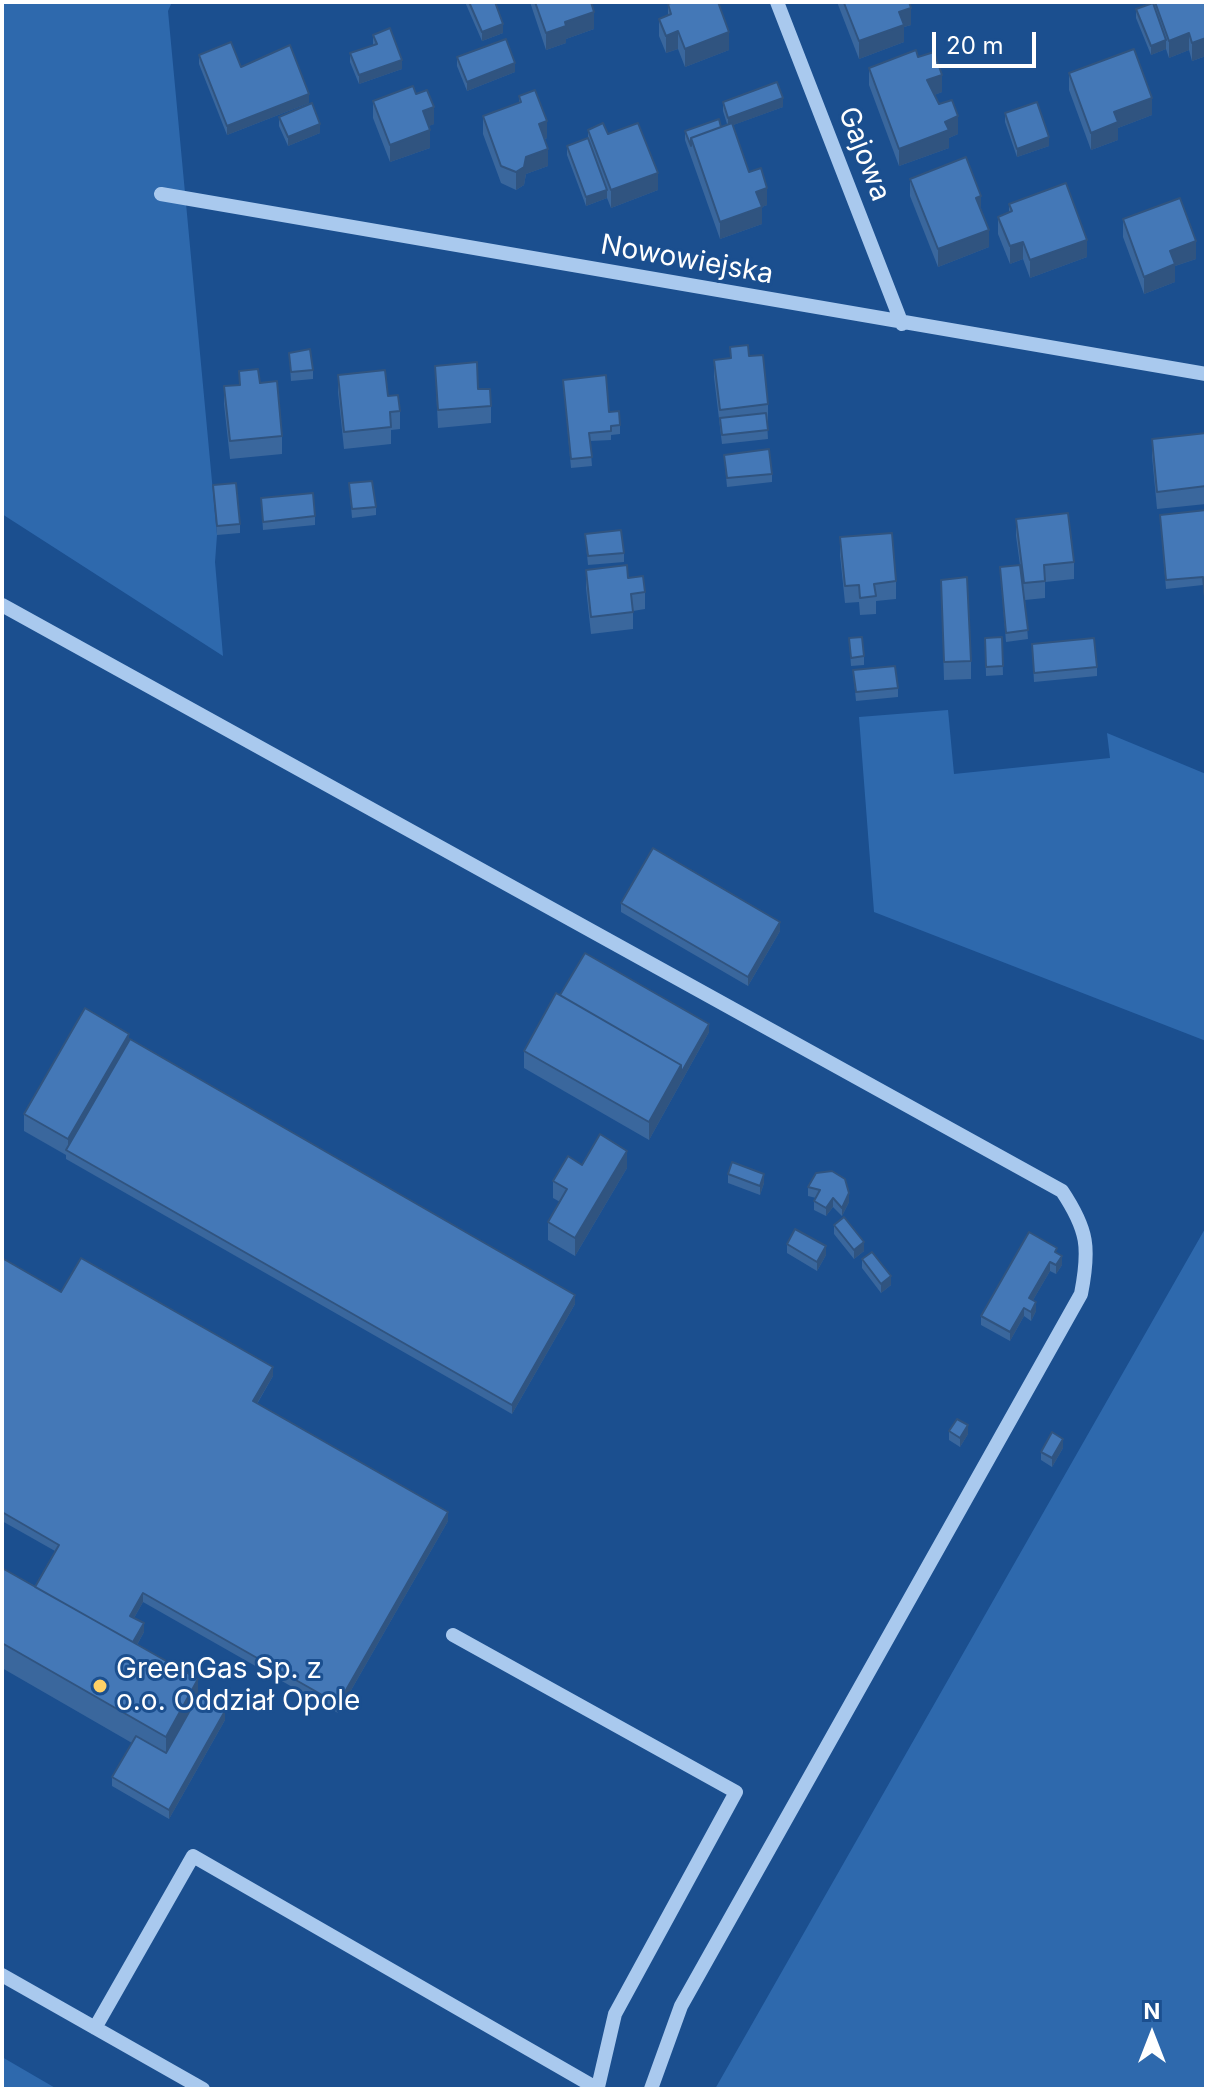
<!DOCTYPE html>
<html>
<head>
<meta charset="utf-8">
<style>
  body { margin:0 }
  #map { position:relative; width:1208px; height:2091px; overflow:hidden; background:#1b4f8f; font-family:Inter,sans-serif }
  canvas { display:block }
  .frame { position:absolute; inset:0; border:4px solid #fff; pointer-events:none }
  .north { position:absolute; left:1112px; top:1995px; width:80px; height:80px; -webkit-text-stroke:6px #1b4f8f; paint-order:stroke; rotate:0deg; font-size:22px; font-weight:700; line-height:32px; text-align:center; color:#fff }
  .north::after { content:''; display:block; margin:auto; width:28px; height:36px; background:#fff; clip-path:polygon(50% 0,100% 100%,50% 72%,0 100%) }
  .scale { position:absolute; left:932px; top:32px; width:104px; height:36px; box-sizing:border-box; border:4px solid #fff; border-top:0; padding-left:10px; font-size:24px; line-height:28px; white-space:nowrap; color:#fff; -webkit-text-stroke:6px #1b4f8f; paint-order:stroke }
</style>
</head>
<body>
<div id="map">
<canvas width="1208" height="2091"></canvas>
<div class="frame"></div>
<div class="north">N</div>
<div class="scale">20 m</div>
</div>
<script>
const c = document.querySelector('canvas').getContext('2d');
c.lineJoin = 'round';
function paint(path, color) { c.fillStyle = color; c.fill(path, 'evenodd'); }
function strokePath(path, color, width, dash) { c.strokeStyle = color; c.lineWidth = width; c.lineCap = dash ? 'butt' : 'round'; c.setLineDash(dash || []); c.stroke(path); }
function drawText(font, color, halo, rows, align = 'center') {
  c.font = font + ' Inter,sans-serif'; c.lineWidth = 6; c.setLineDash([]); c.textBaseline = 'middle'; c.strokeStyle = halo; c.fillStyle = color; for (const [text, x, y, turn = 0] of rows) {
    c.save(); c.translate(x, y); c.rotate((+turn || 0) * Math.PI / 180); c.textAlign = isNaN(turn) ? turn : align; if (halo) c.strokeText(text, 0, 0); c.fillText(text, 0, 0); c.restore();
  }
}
paint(new Path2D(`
  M2 2H172L168 11 217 535 215 562 223 656 2 514Z
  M948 710 954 774 1110 758 1107 733 1206 774V1041L874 912 859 717Z
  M1206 1227V2089H715Z
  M2 2057 57 2089H2Z`), '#2e69ad');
strokePath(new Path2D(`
  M777 2 902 324
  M161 194 1206 374
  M2 605 1062 1191C1088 1230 1090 1248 1081 1294L681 2006 651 2089
  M453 1635 736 1792 615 2014 598 2087
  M2 1975 203 2089
  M95 2028 193 1856 598 2089`), '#a9c9ee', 14);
paint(new Path2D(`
  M465 2H495L503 33 482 41Z
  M530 2H591L594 29 566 39V43L546 50Z
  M837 2H909L911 25 904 27V42L859 59Z
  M1153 2H1206V56L1192 61 1189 50 1169 58 1166 49 1151 55 1136 18V9Z
  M668 4 729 50 685 67 678 49 666 53 659 36V19L668 15Z
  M373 35 402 69 359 84 350 62V53L373 45Z
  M199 55 241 67 309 103 227 135 199 64Z
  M457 57 515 72 467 91 457 66Z
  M918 57 942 92 934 95 958 134 949 138V148L899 166 869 85V68Z
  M1069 73 1152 115 1118 128V140L1091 150 1069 90Z
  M1206 92V115L1204 110V93Z
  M416 94 434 124 428 126 430 148 390 162 373 118V101Z
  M519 96 547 138 545 139 548 166 526 174 524 185 516 190 501 183 483 134V116L519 103Z
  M723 102 783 107 733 125 749 172 767 205 762 207V224L720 239 685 140V131L721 127 727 124 723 111Z
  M1005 113 1049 146 1017 157 1005 122Z
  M279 117 320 133 288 146 279 126Z
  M588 130 608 134 658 190 611 208 607 198 586 206 567 155V146L588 138Z
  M910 179 981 210 989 247 938 267 910 196Z
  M1009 204 1087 257 1030 278 1023 259 1010 264 998 234V217L1009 212Z
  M1123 219 1196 259 1175 266V282L1144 294 1123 237Z
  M730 347 749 356 768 404V422H767L768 439 722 444 714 377V360L730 358Z
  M289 353 313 370V379L291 381Z
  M435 366 478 389 491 406V423L438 428Z
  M239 371 260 383 282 436V454L230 459 224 404V386L239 385Z
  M338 375 388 396 400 411V429L391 430V444L344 449 338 392Z
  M563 380 609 412 620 425V434L611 435V440L590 441 592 466 571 468Z
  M1206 433V504L1157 509 1152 456V439Z
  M724 455 772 474V482L727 487Z
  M349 483 376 507V515L352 518Z
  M213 485 240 524V533L217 535Z
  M261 498 315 516V525L263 530Z
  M1206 510V618L1203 585 1166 589 1160 515Z
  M1016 519 1074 562V579L1045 582V598L1025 600 1028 639 1006 642 1000 567 1020 565 1016 536Z
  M585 534 624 553V562L588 565Z
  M840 537 896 581V599L876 601V614L860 615 859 602 845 603 840 555Z
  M586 570 628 578 645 592V609L633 611V629L591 634 586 588Z
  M941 580 971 661V679L944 680Z
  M1002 637 1003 675 986 676 985 638Z
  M849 638 864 656V665L851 666Z
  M1032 644 1097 667V676L1034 682Z
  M853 670 898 688V697L856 701Z
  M621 903 780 931 748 986 621 912Z
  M560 995 709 1032 649 1140 524 1068V1051Z
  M129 1042 575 1304 512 1414 66 1159V1155L24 1131V1114Z
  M582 1165 627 1168 575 1256 548 1240V1222L560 1202 553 1198V1181Z
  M816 1173 849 1202 842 1216 833 1207 826 1216 814 1210V1201L816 1198 808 1196V1187Z
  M728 1174 764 1183 760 1195 728 1183Z
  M834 1225 864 1251 854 1259 834 1234Z
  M787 1244 826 1255 817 1271 787 1253Z
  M1057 1254 1062 1265 1056 1274 1050 1271 1033 1300 1036 1311 1031 1321 1024 1316 1010 1341 981 1325V1316Z
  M2 1258 61 1292 273 1376 257 1404 448 1521 338 1713 143 1602 134 1618 144 1632 137 1645 225 1720 169 1819 112 1786V1777L132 1743 2 1668V1568L35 1586 55 1551 2 1521Z
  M862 1259 891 1285 881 1293 862 1268Z
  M949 1431 968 1434 960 1447 949 1440Z
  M1063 1448 1052 1467 1041 1460V1452Z`), '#3a679d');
paint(new Path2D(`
  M911 8V25L904 27V42L859 59V41L899 12Z
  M594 12V29L566 39V43L546 50V33L565 22Z
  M503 24V33L482 41V32Z
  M1206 26V56L1192 61V43Z
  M678 31V49L666 53V36Z
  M729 32V50L685 67V49Z
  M1189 33V50L1169 58V41Z
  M1166 40V49L1151 55V46Z
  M402 60V69L359 84V75Z
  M515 63V72L467 91V82Z
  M942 75V92L927 98V80Z
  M309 94V103L227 135V126Z
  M783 98V107L728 127V118Z
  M1152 98V115L1118 128V140L1091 150V133L1114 112Z
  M434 107V124L423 129V111Z
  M958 116V134L949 138V148L899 166V149L945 122Z
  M547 121V138L539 141V124Z
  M320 124V133L288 146V137Z
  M430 130V148L390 162V145Z
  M1049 137V146L1017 157V149Z
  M548 149V166L526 174 524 185 516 190V172L526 157Z
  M658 173V190L611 208V190Z
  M767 188V205L762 207V224L720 239V222L756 192Z
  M607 190V198L586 206V197Z
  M981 196V213L976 198Z
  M989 230V247L938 267V249Z
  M1087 240V257L1030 278V260Z
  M1196 241V259L1175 266V282L1144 294V277L1170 251Z
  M1023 242V259L1010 264V246Z
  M780 922V931L748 986V977Z
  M709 1024V1032L649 1140V1122L681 1065Z
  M129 1034V1051L68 1151V1139Z
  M627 1151V1168L575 1256V1238Z
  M764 1174V1183L760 1195V1186Z
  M849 1193V1202L842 1216V1208Z
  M833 1198V1207L826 1216V1208Z
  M864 1242V1251L854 1259V1250Z
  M826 1246V1255L817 1271V1262Z
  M1062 1256V1265L1056 1274V1265Z
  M1050 1262V1271L1029 1307V1298Z
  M891 1276V1285L881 1293V1284Z
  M575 1295V1304L512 1414V1405Z
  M1036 1302V1311L1031 1321V1312Z
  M1024 1308V1316L1010 1341V1332Z
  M273 1367V1376L253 1410V1401Z
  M968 1425V1434L960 1447V1438Z
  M1063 1439V1448L1052 1467V1458Z
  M448 1512V1521L338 1713V1704Z
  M143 1593V1602L130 1625V1616Z
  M144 1623V1632L126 1664V1655Z
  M198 1679V1705L166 1762V1737Z
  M225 1711V1720L169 1819V1810Z`), '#305480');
const building = new Path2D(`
  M469 2H495L503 24 482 32Z
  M535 2H591L594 12 565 22 566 26 546 33Z
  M673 2H718L729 32 685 49 678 31 666 36 659 19 671 14 668 4Z
  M847 2H909L911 8 899 12 904 25 859 41 844 3Z
  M1155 2H1206V38L1192 43 1189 33 1169 41Z
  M1153 3 1166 40 1151 46 1136 9Z
  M390 28 402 60 359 75 350 53 377 44 373 35Z
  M506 39 515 63 467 82 457 57Z
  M231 42 241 67 290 45 309 94 227 126 199 55Z
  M1134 49 1152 98 1114 112 1118 122 1091 133 1069 73Z
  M916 50 918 57 934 52 942 75 927 80 939 104 952 100 958 116 945 122 949 130 899 149 869 68Z
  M777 82 783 98 728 118 723 102Z
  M413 86 416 94 427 90 434 107 423 111 430 130 390 145 373 101Z
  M535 90 547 121 539 124 548 149 526 157 524 167 516 172 501 166 483 116 521 102 519 96Z
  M1037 102 1049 137 1017 149 1005 113Z
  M312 103 320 124 288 137 279 117Z
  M719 119 721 127 691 138V146L685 131Z
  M603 123 608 134 638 123 658 173 611 190 588 130Z
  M732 123 749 172 761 168 767 188 756 192 762 207 720 222 691 138Z
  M588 138 607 190 586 197 567 146Z
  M966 157 981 196 976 198 989 230 938 249 910 179Z
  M1066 183 1087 240 1030 260 1023 242 1010 246 998 217 1012 211 1009 204Z
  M1180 198 1196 241 1170 251 1175 264 1144 277 1123 219Z
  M748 345 749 356 763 355 768 404 720 410 714 360 731 358 730 347Z
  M310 349 313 370 291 372 289 353Z
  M477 362 478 389H490L491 406 438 410 435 366Z
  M258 369 260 383 277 381 282 436 230 441 224 386 240 385 239 371Z
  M385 370 388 396 398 395 400 411 390 412 391 427 344 432 338 375Z
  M606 375 609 412 619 411 620 425 611 426V431L589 433 592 457 571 459 563 380Z
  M766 413 768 430 722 435 720 418Z
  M1206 433V486L1157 492 1152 439Z
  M769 449 772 474 727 478 724 455Z
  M372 481 376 507 352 509 349 483Z
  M236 483 240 524 217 526 213 485Z
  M313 493 315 516 263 522 261 498Z
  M1206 510V609L1203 577 1166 580 1160 515Z
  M1068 513 1074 562 1044 565 1045 581 1024 583 1016 519Z
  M621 530 624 553 588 556 585 534Z
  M892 533 896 581 874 584 876 596 860 598 859 585 845 586 840 537Z
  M627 565 628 578 643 576 645 592 631 594 633 612 591 617 586 570Z
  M1020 565 1028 630 1006 633 1000 567Z
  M967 577 971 661 944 662 941 580Z
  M862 637 864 656 851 658 849 638Z
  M1002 637 1003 666 986 667 985 638Z
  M1094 638 1097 667 1034 673 1032 644Z
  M895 666 898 688 856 692 853 670Z
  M653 848 780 922 748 977 621 903Z
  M585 953 709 1024 681 1073V1065L560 995Z
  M556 993 681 1065 649 1122 524 1051Z
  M85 1008 129 1034 68 1139 24 1114Z
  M130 1039 575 1295 512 1405 66 1150Z
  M600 1134 627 1151 575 1238 548 1222 567 1189 553 1181 568 1156 582 1165Z
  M732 1162 764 1174 760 1186 728 1174Z
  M832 1171 845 1179 849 1193 842 1208 833 1198 826 1208 814 1201 820 1190 808 1187 816 1173Z
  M844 1217 864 1242 854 1250 834 1225Z
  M795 1229 826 1246 817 1262 787 1244Z
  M1029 1232 1057 1248 1055 1252 1062 1256 1056 1265 1050 1262 1029 1298 1036 1302 1031 1312 1024 1308 1010 1332 981 1316Z
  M872 1252 891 1276 881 1284 862 1259Z
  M2 1258 61 1292 81 1258 273 1367 253 1401 448 1512 338 1704 143 1593 130 1616 144 1623 133 1642 35 1587 59 1545 2 1512Z
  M957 1419 968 1425 960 1438 949 1431Z
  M1052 1432 1063 1439 1052 1458 1041 1452Z
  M2 1568 198 1679 166 1737 2 1643Z
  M198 1696 225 1711 169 1810 112 1777 136 1736 166 1753Z`);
paint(building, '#4478b7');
strokePath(building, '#305480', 2);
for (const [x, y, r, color] of [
  [100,1686,8,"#ffd166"]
]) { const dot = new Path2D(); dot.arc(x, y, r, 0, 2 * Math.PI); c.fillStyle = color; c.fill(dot); strokePath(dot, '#1b4f8f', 3); }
drawText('28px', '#fff', '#1b4f8f', [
  ["Gajowa",864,154,69],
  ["Nowowiejska",687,260,10]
]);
drawText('28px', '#fff', '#1b4f8f', [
  ["GreenGas Sp. z",116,1670],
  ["o.o. Oddział Opole",116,1702]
], 'left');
</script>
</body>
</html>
